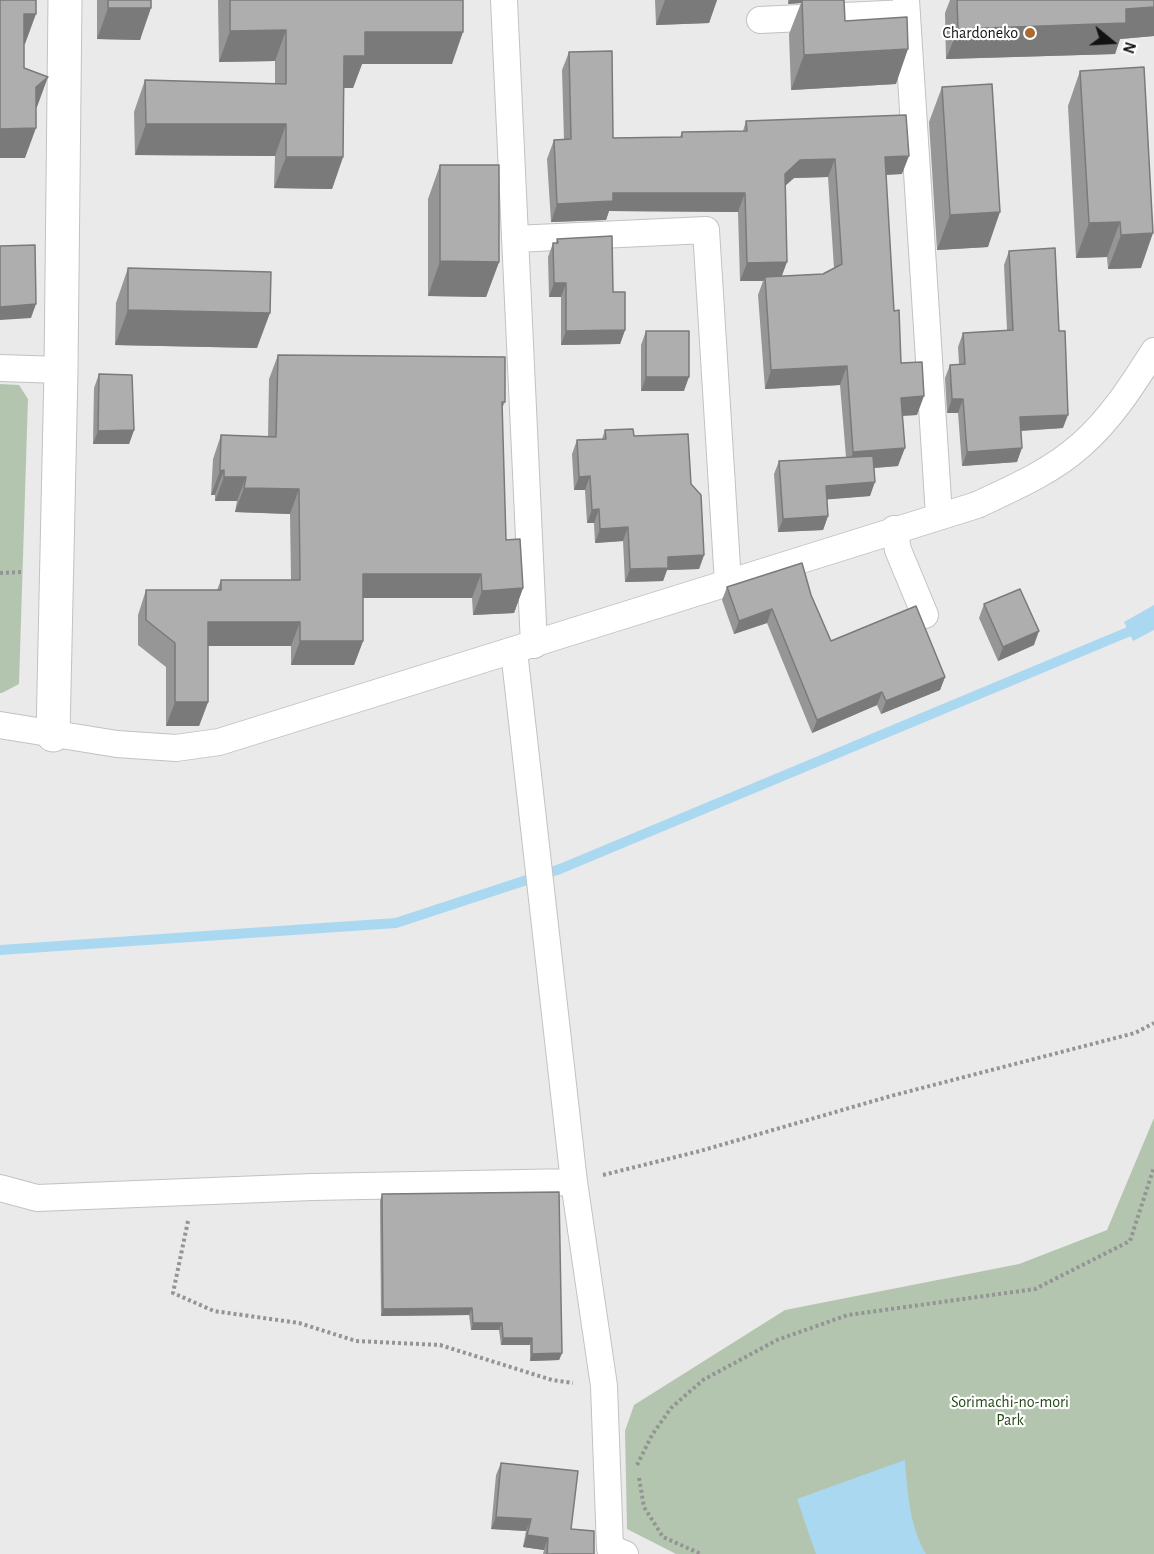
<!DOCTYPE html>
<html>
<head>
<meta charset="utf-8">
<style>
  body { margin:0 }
  #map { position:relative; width:1154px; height:1554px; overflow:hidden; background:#eaeaeb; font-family:"Alegreya Sans",sans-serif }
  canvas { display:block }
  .north { position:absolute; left:1082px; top:12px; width:60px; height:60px; -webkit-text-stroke:4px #fff; paint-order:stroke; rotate:108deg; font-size:16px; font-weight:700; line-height:24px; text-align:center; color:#121212 }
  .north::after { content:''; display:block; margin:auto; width:21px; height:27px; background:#121212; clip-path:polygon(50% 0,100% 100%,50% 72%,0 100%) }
</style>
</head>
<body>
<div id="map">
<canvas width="1154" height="1554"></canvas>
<div class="north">N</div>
</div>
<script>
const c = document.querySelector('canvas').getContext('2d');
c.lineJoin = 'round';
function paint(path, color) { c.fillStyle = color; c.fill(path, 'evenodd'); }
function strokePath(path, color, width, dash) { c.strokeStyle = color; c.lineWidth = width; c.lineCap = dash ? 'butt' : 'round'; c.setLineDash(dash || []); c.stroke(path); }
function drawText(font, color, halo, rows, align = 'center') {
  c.font = font + ' "Alegreya Sans",sans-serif'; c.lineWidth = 4.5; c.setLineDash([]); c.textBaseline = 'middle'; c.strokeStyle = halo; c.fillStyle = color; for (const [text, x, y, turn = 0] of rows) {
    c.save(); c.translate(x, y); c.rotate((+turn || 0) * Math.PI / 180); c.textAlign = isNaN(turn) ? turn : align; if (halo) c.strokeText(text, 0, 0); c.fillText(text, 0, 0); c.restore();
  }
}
paint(new Path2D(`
  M0 384 19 385 28 399 19 684 2 693H0Z
  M1154 1118V1554H676L627 1529 625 1431 634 1405 785 1310 1019 1264 1107 1230Z`), '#b4c5af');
paint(new Path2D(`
  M1154 605V630L1133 641 1124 622Z
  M905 1460C907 1490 910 1528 926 1554H816L797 1499Z`), '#abd8f1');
strokePath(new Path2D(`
  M0 950 396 923 560 869 1128 632 1154 618`), '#abd8f1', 10);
const street = new Path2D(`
  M504 0 534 645
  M906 0 939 516
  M760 20 907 13
  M515 239 706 230 728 583
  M0 368 61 370
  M894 529 898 550 925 615
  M514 651 574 1182 604 1386 610 1548 625 1554
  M0 725 117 744 176 748 219 742 977 505C1013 488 1051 472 1081 445 1111 419 1133 384 1154 351
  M0 1188 37 1198 312 1187 574 1182`);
const secondary = new Path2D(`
  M53 735 61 370 65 0`);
strokePath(street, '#c1c2c3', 28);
strokePath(secondary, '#c1c2c3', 35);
strokePath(new Path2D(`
  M0 573 23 572
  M603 1175 700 1151 891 1096 1135 1033 1154 1023
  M188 1221 173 1293 214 1311 299 1323 356 1341 440 1345 552 1380 573 1383
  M637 1465 652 1435 671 1408 703 1380 777 1340 848 1315 1035 1289 1130 1241 1154 1167
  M639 1478 644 1507 663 1537 701 1554`), '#949495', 4, [3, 3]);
strokePath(street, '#fff', 26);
strokePath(secondary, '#fff', 33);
paint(new Path2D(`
  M97 0H151L140 40 97 39Z
  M218 0H463L452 64H362L353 88H344L343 157 332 189 274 188 275 156 135 155 134 112 145 80 275 84V61L219 62Z
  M655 0H717L709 23 656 25Z
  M788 0H844L845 21 896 84 791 90 789 34 801 3 788 4Z
  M950 0H1154V36L1120 39 1115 54 946 59 945 13Z
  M569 52 613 138 680 137 682 132 743 131 746 121 902 174 886 175 894 311 901 363 917 415 902 416 898 466 874 468 870 496 827 499 828 516 823 530 778 532 774 474 779 461 846 457 840 385 765 389 758 295 763 281H740L738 212 609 211 606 220 551 222 547 159 554 140H564L562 70ZM828 177 834 268 823 274 782 276 785 186 794 178Z
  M1080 71 1141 268 1108 269 1107 257 1076 258 1068 106Z
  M942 87 988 247 937 250 929 122Z
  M440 165 499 262 486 297 428 296V199Z
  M557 239 613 292 625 330 620 344 561 345V297H549L548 257 553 243H556Z
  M1009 251 1063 428 1021 431 1017 462 962 466 958 413H947L945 378 950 365 959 364 958 347 963 333 1007 330 1004 265Z
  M128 268 257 348 115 345 116 303Z
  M646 331 684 391H641V345Z
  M278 355 505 402 502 408 506 540 523 588 514 613 473 615 472 598H363V641L354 665H291V646H208V702L199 726H166V667L138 645V615L146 590H217L221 580H291L290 514 235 512 237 501H215V495H211L213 459 221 435 268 437 269 379Z
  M99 374 134 430 129 444H93L94 388Z
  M605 430 634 436 691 484 704 555 699 569 667 570 663 581 625 582 623 541 595 543 594 523H587L585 490H574L572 454 577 440 602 439Z
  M727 587 811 595 831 641 945 677 940 690 881 714 877 705 812 733 767 623 734 634 722 600Z
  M984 604 1034 645 998 661 979 618Z
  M382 1194 562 1353 559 1360 530 1361V1345H501L499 1330H471L469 1315 381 1316 380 1201Z
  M501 1463 571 1529 594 1554H543L544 1550 523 1547 526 1531 491 1529 496 1475Z`), '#969696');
paint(new Path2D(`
  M665 0H717L709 23 656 25Z
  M790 0H802L801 3 788 4Z
  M1154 7V36L1120 39 1115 54 946 59 958 29 1126 9Z
  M108 8H151L140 40 97 39Z
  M24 14H36L25 44H13Z
  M286 30 275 61 219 62 230 31Z
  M365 32H463L452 64H362L353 88H333L344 56Z
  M908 49 896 84 791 90 804 55Z
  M48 77 37 107 26 117 36 87Z
  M146 124H286L275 156 135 155Z
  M36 128 25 158H0V129Z
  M909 156 902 174 878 175 885 157Z
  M286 157H343L332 189 274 188Z
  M835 159 828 177 794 178 778 192 785 174 800 160Z
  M613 193H745L738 212 609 211 606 220 551 222 557 204Z
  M1000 212 988 247 937 250 950 215Z
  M1120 222 1107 257 1076 258 1089 223Z
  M1153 233 1141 268 1108 269 1121 235Z
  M440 261 499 262 486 297 428 296Z
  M787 262 780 281 765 277 763 281H740L747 263Z
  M554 283H566L561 297H549Z
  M36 304 31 318 0 320V307Z
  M128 310 270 313 257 348 115 345Z
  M625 330 620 344 561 345 566 331Z
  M847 366 840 385 765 389 771 370Z
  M646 377H689L684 391H641Z
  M924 396 917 415 894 416 901 398Z
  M952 399H963L958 413H947Z
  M1068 415 1063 428 1015 431 1020 417Z
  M134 430 129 444H93L98 431Z
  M905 448 898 466 847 470 853 452Z
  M1022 448 1017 462 962 466 967 452Z
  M224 470 215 495H211L220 471Z
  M590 476 585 490H574L579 477Z
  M224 477H246L237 501H215Z
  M875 482 870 496 821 500 826 486Z
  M244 488 299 489 290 514 235 512Z
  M599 509 594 523H587L592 510Z
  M828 516 823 530 778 532 783 519Z
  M628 527 623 541 595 543 600 529Z
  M704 555 699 569 667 570 663 581 625 582 630 569 668 557Z
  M363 574H481L472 598H354Z
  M523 588 514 613 473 615 482 591Z
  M772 609 767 623 734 634 739 621Z
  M208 622H300L291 646H199Z
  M1039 631 1034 645 998 661 1003 647Z
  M300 641H363L354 665H291Z
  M945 677 940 690 881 714 886 701Z
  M882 692 877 705 812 733 817 720Z
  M175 702H208L199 726H166Z
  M472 1308 469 1315 381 1316 383 1309Z
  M473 1323H502L499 1330H471Z
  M503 1338H532L530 1345H501Z
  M562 1353 559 1360 530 1361 532 1354Z
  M496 1517 531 1519 526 1531 491 1529Z
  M527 1535 548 1538 544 1550 523 1547Z`), '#7a7a7a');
const building = new Path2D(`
  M0 0H36V14H24V68L48 77 36 87V128L0 129Z
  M108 0H151V8H108Z
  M230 0H463V32H365V56H344L343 157H286V124H146L145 80 286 84V30L230 31Z
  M802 0H844L845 21 907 17 908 49 804 55Z
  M957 0H1154V7L1126 9V23L958 29Z
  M612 51 613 138 682 137V132L747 131 746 121 906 115 909 156 885 157 894 311 899 310 901 363 922 362 924 396 901 398 905 448 853 452 847 366 771 370 765 277 823 274 842 264 835 159 800 160 785 174 787 262 747 263 745 193H613V201L557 204 554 140 571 139 569 52Z
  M1144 67 1153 233 1121 235 1120 222 1089 223 1080 71Z
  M992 84 1000 212 950 215 942 87Z
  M440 165H499V262L440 261Z
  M612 236 613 292H625V330L566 331V283H554L553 243H558L557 239Z
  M35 245 36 304 0 307V246Z
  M1055 248 1059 331H1065L1068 415 1020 417 1022 448 967 452 963 399H952L950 365 965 364 963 333 1013 330 1009 251Z
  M128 268 271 272 270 313 128 310Z
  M646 331H689V377H646Z
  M278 355 505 357V402H502L506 540 520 539 523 588 482 591 481 574H363V641H300V622H208V702H175V643L146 620V590H221V580H300L299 489 244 488 246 477H224V470L220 471 221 435 276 437Z
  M99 374 132 375 134 430 98 431Z
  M633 429 634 436 688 434 691 484 701 495 704 555 668 557V568L630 569 628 527 600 529 599 509 592 510 590 476 579 477 577 440 606 439 605 430Z
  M873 456 875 482 826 486 828 516 783 519 779 461Z
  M802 563 811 595 831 641 916 606 945 677 886 701 882 692 817 720 772 609 739 621 727 587Z
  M1020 589 1039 631 1003 647 984 604Z
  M559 1192 562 1353 532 1354V1338H503L502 1323H473L472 1308 383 1309 382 1194Z
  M501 1463 578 1471 571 1529 594 1531V1554H547L548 1538 527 1535 531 1519 496 1517Z`);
paint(building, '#afaeaf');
strokePath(building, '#7a7a7a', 1.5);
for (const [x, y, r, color] of [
  [1030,33,6,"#a96b30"]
]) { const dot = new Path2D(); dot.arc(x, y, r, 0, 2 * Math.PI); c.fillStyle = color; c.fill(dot); strokePath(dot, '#fff', 2); }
drawText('16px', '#121212', '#fff', [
  ["Chardoneko",1018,33]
], 'right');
drawText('16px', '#254917', '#fff', [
  ["Sorimachi-no-mori",1010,1402],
  ["Park",1010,1420]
]);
</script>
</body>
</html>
